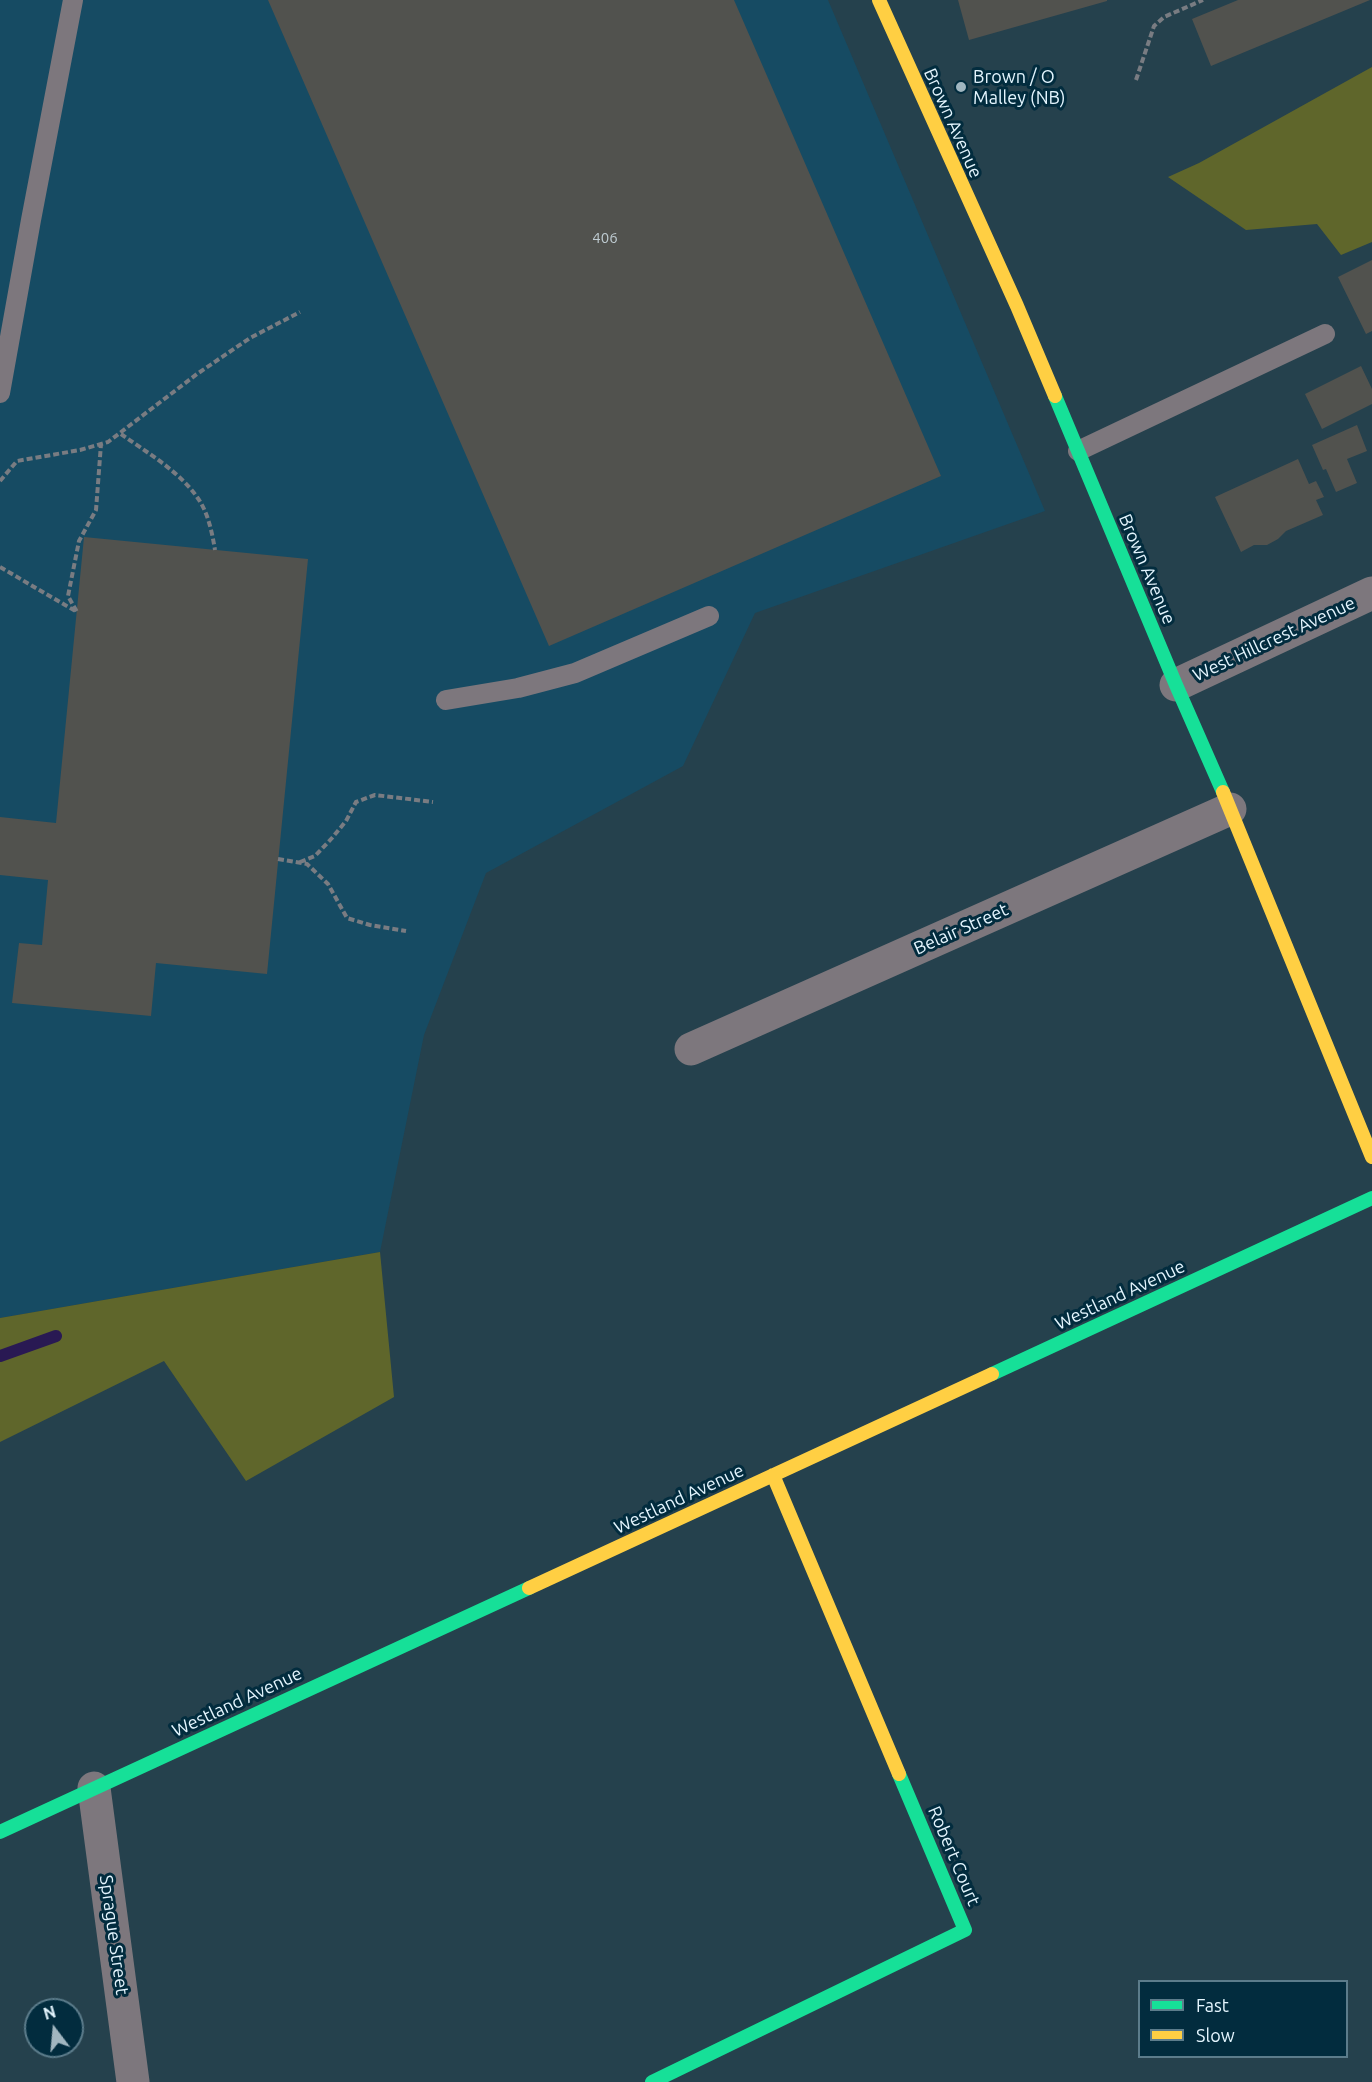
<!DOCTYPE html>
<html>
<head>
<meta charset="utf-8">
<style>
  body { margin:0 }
  #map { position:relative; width:1372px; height:2082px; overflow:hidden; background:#25414d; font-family:Ubuntu,sans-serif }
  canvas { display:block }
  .legend { position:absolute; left:1138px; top:1980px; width:210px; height:78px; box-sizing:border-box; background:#022c3e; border:2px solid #5c7c8b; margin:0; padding:8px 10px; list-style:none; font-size:18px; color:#e4f5fe }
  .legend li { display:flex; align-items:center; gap:12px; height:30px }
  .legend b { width:30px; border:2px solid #5c7c8b }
  .north { position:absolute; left:24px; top:1998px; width:60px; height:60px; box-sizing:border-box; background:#022c3e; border:2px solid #5c7c8b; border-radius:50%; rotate:344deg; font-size:16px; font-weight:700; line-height:24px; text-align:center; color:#e4f5fe }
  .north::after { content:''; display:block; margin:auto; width:21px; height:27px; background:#a1b6c0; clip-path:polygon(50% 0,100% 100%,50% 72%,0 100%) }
</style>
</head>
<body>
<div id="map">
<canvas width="1372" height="2082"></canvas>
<ul class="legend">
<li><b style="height:8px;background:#16e098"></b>Fast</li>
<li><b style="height:8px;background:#ffcf43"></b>Slow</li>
</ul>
<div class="north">N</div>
</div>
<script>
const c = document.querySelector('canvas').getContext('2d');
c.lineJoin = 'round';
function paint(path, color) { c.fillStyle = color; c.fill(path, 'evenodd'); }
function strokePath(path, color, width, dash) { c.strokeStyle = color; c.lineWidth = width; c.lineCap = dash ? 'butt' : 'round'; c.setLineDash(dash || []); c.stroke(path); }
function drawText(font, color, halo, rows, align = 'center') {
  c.font = font + ' Ubuntu,sans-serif'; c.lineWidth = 6; c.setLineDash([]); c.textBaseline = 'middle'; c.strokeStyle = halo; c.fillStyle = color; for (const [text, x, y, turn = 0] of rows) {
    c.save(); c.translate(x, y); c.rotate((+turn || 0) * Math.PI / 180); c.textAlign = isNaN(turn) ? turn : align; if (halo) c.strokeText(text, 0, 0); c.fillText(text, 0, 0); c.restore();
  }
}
paint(new Path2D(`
  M0 0H828L1045 511 755 613 683 766 486 873 424 1035 380 1252 0 1318Z`), '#164b63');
paint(new Path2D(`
  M1372 67V242L1341 255 1317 224 1246 230 1168 177 1199 163Z
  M380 1252 394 1397 246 1481 164 1361 0 1442V1318Z`), '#5f662b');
strokePath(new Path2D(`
  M0 1356 56 1336`), '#291953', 12);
paint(new Path2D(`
  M268 0H734L941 476 549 646Z
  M958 0H1107V1L969 40Z
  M1238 0H1370L1211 66 1192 19Z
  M1372 260V331L1366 334 1338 277Z
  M1361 366 1372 389V404L1322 429 1305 394Z
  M1357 425 1367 451 1347 459 1357 483 1336 492 1326 469 1323 470 1312 445Z
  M1298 459 1309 484 1316 481 1324 497 1316 500 1323 515 1286 531 1278 539 1267 545H1254L1241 552 1215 497Z
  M84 537 308 559 267 974 156 963 151 1016 12 1003 19 943 42 945 48 880 0 875V817L56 823Z`), '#51524e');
strokePath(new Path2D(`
  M1136 80 1154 26 1164 17 1203 0
  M121 434C146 452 179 471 197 497 208 512 212 532 215 550
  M0 481 17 461 80 450 108 442 197 374 250 338 300 312
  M0 567 77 612 68 596 79 541 96 510 101 444
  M278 859 307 864 328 884 347 918 370 925 406 931
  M300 862 315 856 332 838 346 821 356 802 375 795 433 802`), '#797c82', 4, [6, 3]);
strokePath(new Path2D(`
  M0 393 31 220 73 0
  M1078 451 1325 334
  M446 700 518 688 575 673 709 616`), '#7d777d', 20);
strokePath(new Path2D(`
  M1176 685 1372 593
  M691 1049 1230 809
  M94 1788 133 2082`), '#7d777d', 33);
strokePath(new Path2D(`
  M1055 396 1176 685 1223 792
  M992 1374 1372 1198
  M0 1832 529 1588
  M652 2082 965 1930 899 1774`), '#16e098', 14);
strokePath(new Path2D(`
  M879 0 1017 306 1055 396
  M1223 792 1372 1157
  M773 1475 899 1774
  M529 1588 992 1374`), '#ffcf43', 14);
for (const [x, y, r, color] of [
  [961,87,6,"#a1b6c0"]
]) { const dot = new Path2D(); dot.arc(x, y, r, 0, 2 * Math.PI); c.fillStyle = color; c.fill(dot); strokePath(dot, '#022c3e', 2); }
drawText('15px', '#bfccd2', null, [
  ["406",605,238]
]);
drawText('18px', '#e4f5fe', '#022c3e', [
  ["Brown / O",973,77],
  ["Malley (NB)",973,98]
], 'left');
drawText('18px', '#e4f5fe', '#022c3e', [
  ["Brown Avenue",953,123,66],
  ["Brown Avenue",1147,569,67],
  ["West Hillcrest Avenue",1274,639,-25],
  ["Belair Street",961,929,-24],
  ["Westland Avenue",1120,1295,-25],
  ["Westland Avenue",679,1499,-25],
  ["Westland Avenue",237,1702,-25],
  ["Robert Court",954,1856,67],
  ["Sprague Street",114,1935,82]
]);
</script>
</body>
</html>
